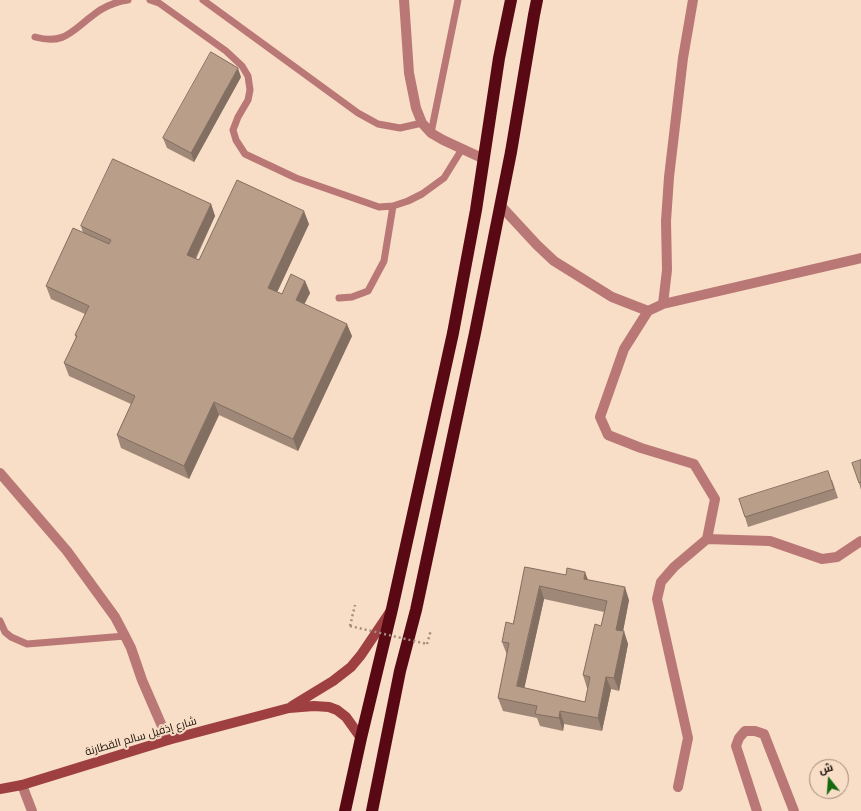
<!DOCTYPE html>
<html>
<head>
<meta charset="utf-8">
<style>
  body { margin:0 }
  #map { position:relative; width:861px; height:811px; overflow:hidden; background:#f8ddc7; font-family:Poppins,Cairo,sans-serif }
  canvas { display:block }
  .north { position:absolute; left:809px; top:759px; width:40px; height:40px; box-sizing:border-box; background:#f8ddc7; border:1px solid #9f8b7b; border-radius:50%; rotate:343deg; font-size:11px; font-weight:700; line-height:16px; text-align:center; color:#191008 }
  .north::after { content:''; display:block; margin:auto; width:14px; height:18px; background:#14690f; clip-path:polygon(50% 0,100% 100%,50% 72%,0 100%) }
</style>
</head>
<body>
<div id="map">
<canvas width="861" height="811"></canvas>
<div class="north">ش</div>
</div>
<script>
const c = document.querySelector('canvas').getContext('2d');
c.lineJoin = 'round';
function strokePath(path, color, width, dash) { c.strokeStyle = color; c.lineWidth = width; c.lineCap = dash ? 'butt' : 'round'; c.setLineDash(dash || []); c.stroke(path); }
function paint(path, color) { c.fillStyle = color; c.fill(path, 'evenodd'); }
function drawText(font, color, halo, rows, align = 'center') {
  c.font = font + ' Poppins,Cairo,sans-serif'; c.lineWidth = 4; c.setLineDash([]); c.textBaseline = 'middle'; c.strokeStyle = halo; c.fillStyle = color; for (const [text, x, y, turn = 0] of rows) {
    c.save(); c.translate(x, y); c.rotate((+turn || 0) * Math.PI / 180); c.textAlign = isNaN(turn) ? turn : align; if (halo) c.strokeText(text, 0, 0); c.fillText(text, 0, 0); c.restore();
  }
}
strokePath(new Path2D(`
  M350 626 355 605
  M427 644 431 630`), '#a28e7e', 2.5, [2, 3]);
strokePath(new Path2D(`
  M150 0 159 3 226 51 242 66 248 76 250 90 248 100 238 117 233 130 236 140 245 154 296 178 379 207 393 206 408 201 422 194 444 178 462 149
  M203 0 358 113 378 124 400 128 422 123
  M35 37C63 45 71 32 92 16 95 14 98 11 102 9 109 5 120 1 128 0
  M431 133 458 0
  M339 298 352 297 368 291 384 261 393 206
  M0 621 5 632 11 637 27 644 125 636`), '#b97775', 7);
strokePath(new Path2D(`
  M404 0 409 73 416 108 422 123 431 133 443 140 484 159
  M500 205 537 245 554 261 612 297 648 311 663 304 861 258
  M663 304 667 270 666 221 669 177 683 58 693 0
  M648 311 624 349 600 417 608 435 641 448 694 464 715 499 707 539 674 567 661 582 657 599 688 738 678 787
  M0 473 67 551 115 617 125 636 131 648 142 680 168 740
  M707 539 770 541 822 559 837 557 861 541
  M22 785 32 811
  M757 811 736 746 739 738 745 731H755L764 734 794 811`), '#b97775', 10);
strokePath(new Path2D(`
  M292 706 333 681 351 667 361 655 390 612
  M0 789 22 785 168 740 289 708 314 706 329 707 337 710 346 717 361 738`), '#9e3f42', 10);
strokePath(new Path2D(`
  M345 811 361 738 392 609 453 333 476 210 499 58 511 0
  M372 811 400 671 416 610 475 333 511 152 534 15 537 0`), '#590913', 12);
strokePath(new Path2D(`
  M350 626 427 644`), '#a28e7e', 2.5, [2, 3]);
paint(new Path2D(`
  M241 77 194 162 167 148 163 138Z
  M211 204 215 216 196 259 199 260 309 224 277 292 282 294 305 281 310 293 304 304 352 336 298 451 219 415 189 479 121 448 117 435 131 404 69 376 64 363 76 338 75 335 85 314 51 299 46 286 83 233 81 226Z
  M861 460V490L859 483Z
  M832 480 838 498 748 527 745 517Z
  M525 567 588 580 629 600 623 631 628 644 619 691 611 689 602 731 564 724 563 731 540 726 537 718 503 711 498 698 507 655 502 642 513 624ZM544 599 604 612 601 626 583 675 587 688H588L585 702 524 688Z`), '#9f8877');
paint(new Path2D(`
  M238 68 241 77 194 162 191 153Z
  M211 204 215 216 191 267 187 255Z
  M304 211 309 224 273 301 268 288Z
  M305 281 310 293 300 313 296 300Z
  M347 324 352 336 298 451 293 439Z
  M214 402 219 415 189 479 184 466Z
  M585 572 590 585 584 579Z
  M540 586 544 599 522 699 517 686Z
  M625 587 629 600 621 642 616 630Z
  M624 631 628 644 619 691 614 678Z
  M606 677 611 689 602 731 598 718Z
  M560 711 564 724 563 731 559 718Z`), '#826f61');
const building = new Path2D(`
  M211 52 238 68 191 153 163 138Z
  M113 159 211 204 187 255 199 260 237 180 304 211 268 288 282 294 291 274 305 281 296 300 347 324 293 439 214 402 184 466 117 435 135 396 64 363 77 336 75 335 89 306 46 286 73 228 109 244 111 240 81 226Z
  M861 460V482L859 483 852 463Z
  M828 471 834 489 745 517 739 499Z
  M525 567 566 575 567 568 585 572 584 579 625 587 616 630 624 631 614 678 606 677 598 718 560 711 559 718 535 714 537 706 498 698 509 643 502 642 506 622 513 624ZM540 586 607 601 601 626 595 624 583 675 590 677 585 702 517 686Z`);
paint(building, '#b99e8a');
strokePath(building, '#826f61', 1);
drawText('11px', '#191008', '#f8ddc7', [
  ["شارع إذفيل سالم القطارنة",141,737,-16]
]);
</script>
</body>
</html>
